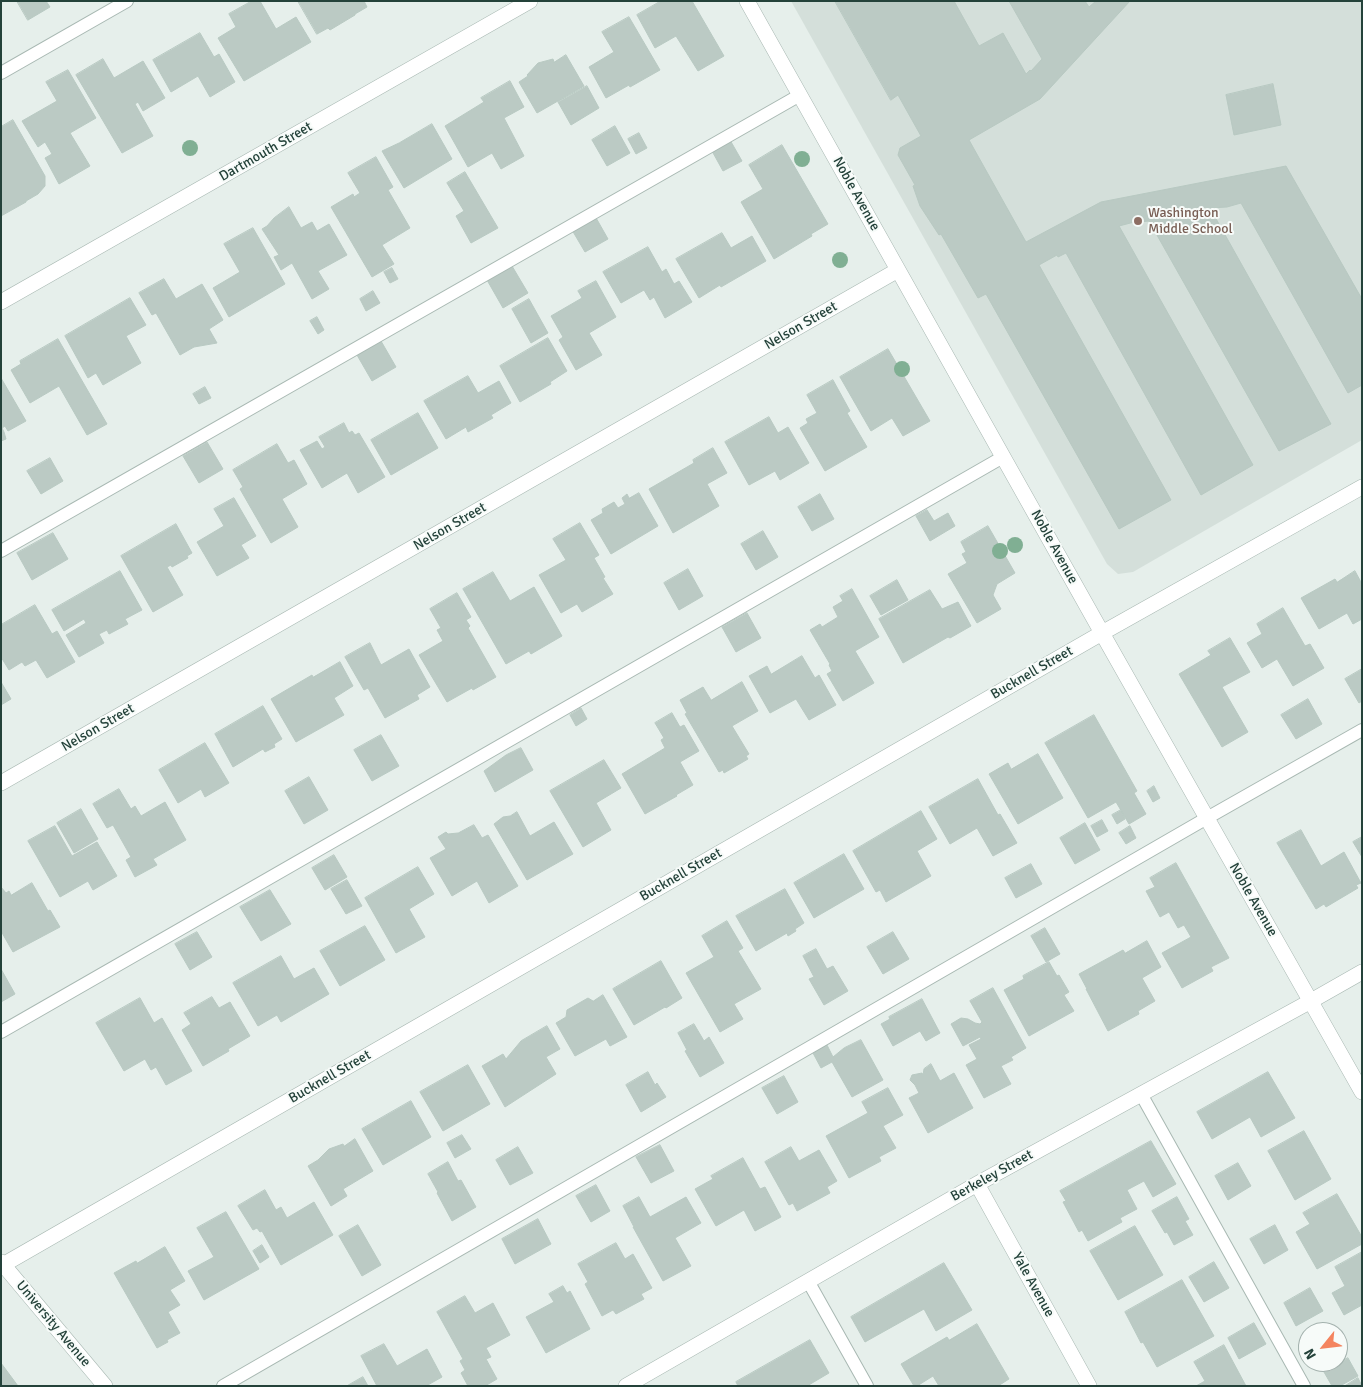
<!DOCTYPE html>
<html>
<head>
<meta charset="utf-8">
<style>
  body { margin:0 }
  #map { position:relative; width:1363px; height:1387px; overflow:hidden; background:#e6efeb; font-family:Signika,sans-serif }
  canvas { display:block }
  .frame { position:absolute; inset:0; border:2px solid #24423a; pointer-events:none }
  .north { position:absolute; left:1298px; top:1322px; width:50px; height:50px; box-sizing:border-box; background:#f7fbf9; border:1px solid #a3b1ad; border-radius:50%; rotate:241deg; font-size:14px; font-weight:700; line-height:20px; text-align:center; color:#24423a }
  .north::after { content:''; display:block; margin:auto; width:18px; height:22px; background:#f4845f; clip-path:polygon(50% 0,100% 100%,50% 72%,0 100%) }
</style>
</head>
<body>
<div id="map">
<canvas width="1363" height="1387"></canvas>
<div class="frame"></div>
<div class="north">N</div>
</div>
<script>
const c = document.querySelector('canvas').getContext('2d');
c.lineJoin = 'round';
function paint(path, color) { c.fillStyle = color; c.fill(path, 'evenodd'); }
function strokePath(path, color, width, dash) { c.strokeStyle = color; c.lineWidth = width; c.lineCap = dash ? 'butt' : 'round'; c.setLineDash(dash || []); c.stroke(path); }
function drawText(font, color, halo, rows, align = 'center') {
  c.font = font + ' Signika,sans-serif'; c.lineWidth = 4; c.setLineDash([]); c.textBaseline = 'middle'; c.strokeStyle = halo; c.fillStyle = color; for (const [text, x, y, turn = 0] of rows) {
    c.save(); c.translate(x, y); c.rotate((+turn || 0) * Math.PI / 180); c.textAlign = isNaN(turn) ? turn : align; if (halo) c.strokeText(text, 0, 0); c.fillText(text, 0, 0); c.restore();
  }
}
paint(new Path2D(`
  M791 1H1362V440L1133 572 1118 574 1107 564Z`), '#d4dfda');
const building = new Path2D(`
  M17 1H46L50 7 28 20Z
  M252 1H260L276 29 296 17 311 42 244 81 218 38 236 27 229 14Z
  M298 1H364L367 7 355 14V15L330 30 328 28 317 34Z
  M661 1H692L724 56 698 71 676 36 655 48 637 15Z
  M835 1H954L979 46 1003 33 1026 74 1030 70 1031 71 1042 59 1009 1H1085L1089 7 1096 1H1130L1040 99 969 140 1026 242 1101 202 1286 166 1362 299V385L1348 393 1241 203 1227 207 1210 208 1331 424 1279 451 1149 221 1139 222 1138 221 1119 226 1253 465 1201 495 1066 253 1058 257 1057 255 1039 265 1171 500 1119 529 986 294 978 298 941 234 939 235 920 206 913 186 915 185 898 155 900 148 921 136 898 95 891 100Z
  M629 17 660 70 630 87 629 85 606 98 589 67 614 52 602 32Z
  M200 33 214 57 219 54 235 82 210 97 198 76 171 92 153 60Z
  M566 55 584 86 537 113 519 82 528 76 527 75 538 63 553 59 554 62Z
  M103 59 114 78 143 61 165 98 143 111 138 102 135 104 153 136 122 153 76 75Z
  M68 70 96 118 70 133 90 166 59 184 45 158 52 154 45 142 38 147 22 121 57 101 46 82Z
  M510 81 524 107 504 118 524 156 501 169 492 153 468 167 445 126 484 102 481 98Z
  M1273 84 1281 125 1234 135 1226 95Z
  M587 86 599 108 571 125 558 102Z
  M13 120 45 176V186L38 194 26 201V202L1 216V127Z
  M432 124 452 159 404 188 382 151 399 143Z
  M615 126 630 153 607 166 592 140Z
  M639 133 647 148 636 154 628 139Z
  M730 140 742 161 723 171 712 151Z
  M782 145 828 224 811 234 812 236 774 259 741 202 763 189 749 165Z
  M376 157 393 187 388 190 410 228 382 245 394 264 372 277 331 207 353 194 354 197 360 193 348 173Z
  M465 172 498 228 471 243 456 216 464 211 447 183Z
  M289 207 301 228 312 222 317 231 329 224 347 255 318 271 329 289 312 299 292 263 281 270 274 257 279 255 262 229 267 226 274 218Z
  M595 216 608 239 585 252 572 230Z
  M253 228 285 284 229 317 213 288 240 272 224 244Z
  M722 233 731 248 752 236 766 261 721 287 720 285 699 298 676 259Z
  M648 247 662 272 666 269 674 284 679 281 692 302 665 318 654 297 650 300 644 290 621 303 603 272Z
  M512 266 528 293 503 308 487 280Z
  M392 268 398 279 390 283 384 272Z
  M164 279 176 299 202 284 223 320 209 329 217 343 194 347 180 355 156 313 152 315 139 293Z
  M596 281 616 317 589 333 602 355 576 370 559 340 563 337 551 316 582 298 578 291Z
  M373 291 380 303 366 311 360 299Z
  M130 298 146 325 126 336 141 363 103 385 96 373 88 378 65 336Z
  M529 299 548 333 531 343 512 309Z
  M317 317 324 330 318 334 310 321Z
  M548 338 567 371 550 382 551 384 520 402 500 366Z
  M58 339 107 424 87 435 59 386 30 403 11 370 21 364 20 361Z
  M381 341 396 367 372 381 357 355Z
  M888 349 930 421 903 436 892 418 871 431 840 377Z
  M468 376 478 393 499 381 511 403 491 415 493 418 468 432 466 427 446 439 424 401Z
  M1 378 26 421 8 431 5 426 2 428 4 432 6 439 1 441Z
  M833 380 850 411 847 413 867 447 825 471 800 428 808 423 806 419 817 413 807 395Z
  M205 387 211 398 199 404 193 394Z
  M418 413 438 448 391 475 371 440Z
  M769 417 778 433 788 427 809 463 780 480 775 471 749 485 725 442Z
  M344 423 349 433 352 431 355 435 359 433 385 477 358 493 347 473 322 488 300 450 317 441 322 449 325 447 319 437Z
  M207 442 223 469 199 483 183 456Z
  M277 444 288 463 294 460 307 484 282 499 298 527 271 543 240 489 243 487 233 470Z
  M713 448 727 473 707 484 719 506 673 533 649 489 694 463 693 460Z
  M50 458 63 481 41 494 27 471Z
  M639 493 658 526 611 554 591 520 603 513 602 509 614 502 618 508 625 504 622 498 627 494 629 498Z
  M820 494 834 519 812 531 798 507Z
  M234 498 256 536 241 545 249 558 217 576 197 542 224 526 214 509Z
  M927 510 934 521 948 513 955 526 930 541 916 516Z
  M580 523 599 555 594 558 605 577 603 578 613 594 582 612 577 604 561 613 539 575 566 560 553 539Z
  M176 524 192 553 187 556 188 558 172 567 171 565 167 567 183 595 153 612 121 556Z
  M988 526 1015 573 997 584 993 595 1001 609 977 623 948 574 967 563 962 554 966 552 961 542Z
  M763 531 778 557 756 570 741 544Z
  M53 533 68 559 32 580 17 553Z
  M688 569 703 596 679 610 664 583Z
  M120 571 142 610 125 619 128 624 109 634 107 630 99 634 104 643 79 657 66 635 86 623 84 619 64 631 52 610Z
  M1355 571 1362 584V619L1353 624 1347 613 1319 629 1301 598 1335 579 1337 582Z
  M493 572 510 601 534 587 562 636 531 654 529 651 506 664 463 589Z
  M897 580 908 600 881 615 870 596Z
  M852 589 879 637 855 651 874 683 843 701 827 674 832 671 829 665 830 664 810 630 820 624 822 627 838 617 833 607 843 601 840 596Z
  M930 590 942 609 958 602 971 626 950 638 948 637 903 663 879 619Z
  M457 593 471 617 466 620 470 626 468 628 496 677 473 690 472 688 447 702 419 655 443 641 437 630 441 628 430 609Z
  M35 605 52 634 57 631 75 662 47 678 36 660 25 666 22 662 9 670 1 657V625Z
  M1283 608 1305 646 1310 644 1324 668 1293 686 1277 659 1262 668 1247 643 1262 634 1257 624Z
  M747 613 761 638 736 652 722 627Z
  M1230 638 1250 672 1222 687 1248 732 1222 747 1179 674 1211 655 1208 651Z
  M370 643 381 665 409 649 430 687 417 695 419 699 385 718 368 688 364 690 345 657Z
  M802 656 815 678 819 675 836 705 809 720 796 699 770 713 749 676 767 666 771 674Z
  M340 662 353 686 334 698 344 715 296 742 271 699 312 675 313 677Z
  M1362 669V701L1359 703 1345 679Z
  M1 682 11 699 1 705Z
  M742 682 758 711 732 726 749 754 746 756 748 759 724 773 723 770 719 772 685 714 687 713 680 700 703 687 711 700Z
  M1308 699 1322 724 1296 739 1281 715Z
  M263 706 282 739 274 744 275 747 265 752 263 749 233 767 215 734Z
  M581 708 587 719 576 726 570 715Z
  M672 713 680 727 684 725 699 751 680 762 693 785 676 795 677 796 645 814 622 774 665 748 661 740 664 738 655 723Z
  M1094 715 1137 791 1134 793 1146 814 1129 824 1116 802 1088 818 1045 743Z
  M381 735 399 766 372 781 354 750Z
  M205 743 229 783 205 797 201 789 178 803 159 770Z
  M521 748 533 770 495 792 484 771 506 755Z
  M1038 754 1063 798 1018 824 989 774 1008 763 1011 769Z
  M604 760 621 788 596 803 611 830 583 847 550 791Z
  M309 777 328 810 304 824 285 791Z
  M978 779 998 815 1000 814 1017 843 993 856 977 828 950 844 929 807Z
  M1154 786 1160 798 1153 802 1147 791Z
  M119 789 131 809 135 806 141 816 165 802 186 840 153 859 157 865 135 877 126 860 131 857 113 825 107 828 93 804Z
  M81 809 98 839 74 853 57 823Z
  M1121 810 1125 819 1117 824 1112 815Z
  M921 811 937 839 917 851 931 876 886 902 880 890 876 892 853 851Z
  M517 812 530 836 554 822 573 854 527 880 494 824 503 817 510 816Z
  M1102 820 1108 831 1097 837 1091 826Z
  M1085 823 1100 850 1075 864 1060 838Z
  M474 825 482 838 488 835 518 886 489 903 477 881 452 896 430 858 446 849 438 837 446 832 448 834 458 833Z
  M55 826 72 856 97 842 117 876 93 890 88 881 60 897 28 841Z
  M1130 826 1136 838 1126 844 1119 833Z
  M1301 830 1321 866 1344 852 1361 883 1356 885 1358 888 1326 907 1324 904 1316 909 1277 843Z
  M1362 837V857L1353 842Z
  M844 854 864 889 814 918 794 883Z
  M334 855 347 877 325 890 312 868Z
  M1176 863 1229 958 1211 967 1213 971 1182 988 1162 953 1191 937 1184 925 1178 928 1169 912 1160 917 1146 891 1155 887 1150 878Z
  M1031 864 1042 884 1016 898 1005 878Z
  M418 867 434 894 409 909 425 937 396 953 365 898Z
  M347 880 362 906 346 914 331 889Z
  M32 883 48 911 50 910 60 927 13 952 1 931V887L6 893 9 891 11 895Z
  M785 889 804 923 795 929 796 931 788 936 787 933 756 951 736 916Z
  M270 890 291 924 261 941 240 907Z
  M727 921 743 948 738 951 761 989 734 1004 743 1019 720 1032 686 973 714 957 702 936Z
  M365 926 385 960 340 986 320 951Z
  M1045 928 1060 954 1046 962 1031 936Z
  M197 932 212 957 190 970 175 944Z
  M893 932 909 959 883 974 867 947Z
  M1147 941 1161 967 1142 978 1155 1001 1138 1011 1139 1014 1108 1031 1086 989H1087L1079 974 1123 950 1125 953Z
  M816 949 827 969 833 966 848 991 824 1005 809 979 814 977 803 956Z
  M281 956 294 979 314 968 329 994 281 1022 277 1015 258 1026 233 983Z
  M661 961 682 998 666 1008 665 1007 634 1025 613 989Z
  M1049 962 1057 976 1059 975 1069 992 1064 995 1074 1011 1029 1036 1004 990 1024 979 1023 976Z
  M1 969 15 994 1 1002Z
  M993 988 1026 1048 1011 1057 1013 1060 1001 1066 1011 1084 984 1098 966 1065 977 1059 969 1045 981 1039 980 1037 963 1046 951 1024 961 1018 968 1019 975 1023 980 1024 982 1022 970 1001Z
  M603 995 627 1037 610 1046 606 1039 575 1056 556 1023 566 1017 567 1010 588 998 593 1001Z
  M212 997 219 1008 230 1002 250 1036 228 1049 229 1051 203 1066 182 1030 191 1024 184 1013Z
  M140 998 154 1023 162 1018 192 1071 166 1085 156 1067 151 1070 145 1059 124 1071 96 1023Z
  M922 999 940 1033 926 1041 920 1031 893 1046 881 1024 890 1019 889 1017Z
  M694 1024 704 1041 709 1037 724 1063 700 1077 685 1051 687 1050 678 1033Z
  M547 1026 560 1049 546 1057 556 1074 505 1107 482 1066 503 1054 506 1059 521 1041Z
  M861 1040 883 1080 852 1097 832 1062 821 1068 813 1053 827 1045 833 1057 844 1048Z
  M931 1064 940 1081 954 1073 973 1108 928 1133 909 1098 919 1093 915 1085 910 1080 912 1075 922 1073 923 1075 924 1069Z
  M468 1065 490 1104 443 1131 420 1092Z
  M648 1072 655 1085 657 1083 666 1097 641 1112 626 1085Z
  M1268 1072 1295 1118 1261 1137 1250 1117 1212 1139 1197 1112Z
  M784 1076 798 1102 777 1114 762 1088Z
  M888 1088 903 1115 883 1126 896 1148 879 1157 881 1161 849 1178 826 1136 868 1113 862 1102Z
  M411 1101 431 1137 383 1165 362 1129Z
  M1304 1131 1331 1179 1295 1200 1268 1151Z
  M462 1135 471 1149 455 1158 447 1143Z
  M355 1139 373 1171 343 1189 347 1196 331 1206 308 1166 318 1160 329 1149 343 1144 344 1146Z
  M1151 1141 1176 1184 1153 1197 1144 1181 1127 1190 1137 1209 1120 1218 1122 1222 1088 1241 1082 1230 1079 1232 1063 1202 1066 1201 1060 1191Z
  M660 1145 674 1171 651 1183 636 1157Z
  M518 1147 533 1173 510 1185 496 1160Z
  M791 1147 799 1161 819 1150 837 1181 827 1187 830 1193 797 1211 793 1203 789 1205 765 1162Z
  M743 1158 760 1189 765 1187 781 1217 755 1231 744 1210 716 1226 695 1189 713 1179 711 1176Z
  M448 1162 458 1181 461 1180 476 1207 452 1221 437 1193 438 1192 428 1174Z
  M1238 1163 1251 1186 1228 1200 1215 1176Z
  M596 1185 610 1211 591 1222 576 1196Z
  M265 1190 276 1210 281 1207 287 1218 314 1202 333 1235 281 1265 262 1231 260 1232 257 1228 253 1230 238 1206Z
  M1337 1194 1362 1237V1244L1317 1269 1296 1232 1310 1224 1303 1213Z
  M639 1197 650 1217 686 1197 701 1223 675 1238 691 1266 663 1281 633 1227H634L623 1206Z
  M1177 1197 1189 1219 1185 1221 1193 1235 1174 1245 1167 1232 1165 1233 1152 1211Z
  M226 1212 259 1269 204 1300 188 1271 214 1257 197 1228Z
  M538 1219 551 1244 515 1264 502 1239Z
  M358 1225 381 1265 362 1276 339 1236Z
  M1275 1225 1288 1250 1264 1264 1250 1239Z
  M1135 1226 1163 1275 1118 1300 1090 1251Z
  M616 1243 625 1259 633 1254 652 1288 641 1294 644 1299 616 1314 613 1310 602 1316 585 1284 588 1282 578 1264Z
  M262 1245 269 1257 260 1263 253 1251Z
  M165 1247 185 1281 170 1290 180 1305 168 1312 180 1333 167 1340 168 1342 157 1348 114 1273 136 1261 137 1263Z
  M1362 1252V1305L1344 1315 1332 1293 1345 1286 1335 1267Z
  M1214 1262 1229 1288 1204 1302 1189 1277Z
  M944 1263 972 1310 936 1331 924 1309 865 1342 851 1317Z
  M1182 1280 1214 1336 1157 1367 1143 1342 1141 1343 1125 1312Z
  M563 1286 567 1293 570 1291 590 1329 546 1353 526 1317 554 1302 549 1294Z
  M1310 1288 1323 1311 1296 1326 1284 1303Z
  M465 1296 475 1313 493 1303 510 1335 486 1348 491 1357 486 1359 497 1379 485 1386H468L461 1373 465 1370 460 1361 463 1359 437 1312Z
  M1254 1323 1266 1344 1239 1359 1228 1338Z
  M977 1324 1009 1379 998 1386H939L933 1376 917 1386H914L901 1364 947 1337 949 1340Z
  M810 1340 829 1373 807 1386H738L736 1382Z
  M384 1344 397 1366 427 1349 442 1377 426 1386H377L361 1356Z
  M1224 1345 1246 1386H1196L1205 1381 1194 1362Z
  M1348 1358 1358 1376 1340 1386H1332L1324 1372Z
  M1 1363 18 1386H1Z
  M363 1377 368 1386H347Z
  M1358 1378 1362 1386H1345Z`);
paint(building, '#bbcac4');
strokePath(building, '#b8c9c2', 1);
const service = new Path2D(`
  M1 73 127 1
  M1 551 800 95
  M1 1032 1003 457
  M1141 1094 1304 1386
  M808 1281 867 1386
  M223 1386 1207 818 1362 730`);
const minor = new Path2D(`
  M747 1 1102 633 1362 1092
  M1 302 530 1
  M1 783 898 270
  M977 1184 1089 1386
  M1 1266 1102 633 1362 487
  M626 1386 977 1184 1311 1001 1362 972`);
const tertiary = new Path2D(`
  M1 1262 105 1386`);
strokePath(service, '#a8b8b2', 14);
strokePath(minor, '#a8b8b2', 16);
strokePath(tertiary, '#a8b8b2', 16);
strokePath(service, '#fff', 12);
strokePath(minor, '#fff', 15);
strokePath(tertiary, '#fff', 15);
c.fillStyle = '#80af93';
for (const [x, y] of [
  [190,148],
  [802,159],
  [840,260],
  [902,369],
  [1015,545],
  [1000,551]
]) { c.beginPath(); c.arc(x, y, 8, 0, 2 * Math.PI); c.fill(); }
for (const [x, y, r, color] of [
  [1138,221,5,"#8d6e63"]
]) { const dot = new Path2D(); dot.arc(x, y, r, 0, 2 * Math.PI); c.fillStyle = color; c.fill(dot); strokePath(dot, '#f7fbf9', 2); }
drawText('14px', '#24423a', '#f7fbf9', [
  ["Dartmouth Street",266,152,-30],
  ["Noble Avenue",856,194,61],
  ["Nelson Street",801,326,-30],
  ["Nelson Street",450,527,-30],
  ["Noble Avenue",1054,547,61],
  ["Bucknell Street",1032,673,-30],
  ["Nelson Street",98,728,-30],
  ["Bucknell Street",681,875,-30],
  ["Noble Avenue",1253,900,60],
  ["Bucknell Street",330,1077,-30],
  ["Berkeley Street",992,1176,-29],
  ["Yale Avenue",1033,1285,61],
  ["University Avenue",53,1324,50]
]);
drawText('14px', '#785e54', '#f7fbf9', [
  ["Washington",1148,213],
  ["Middle School",1148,229]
], 'left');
</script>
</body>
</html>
